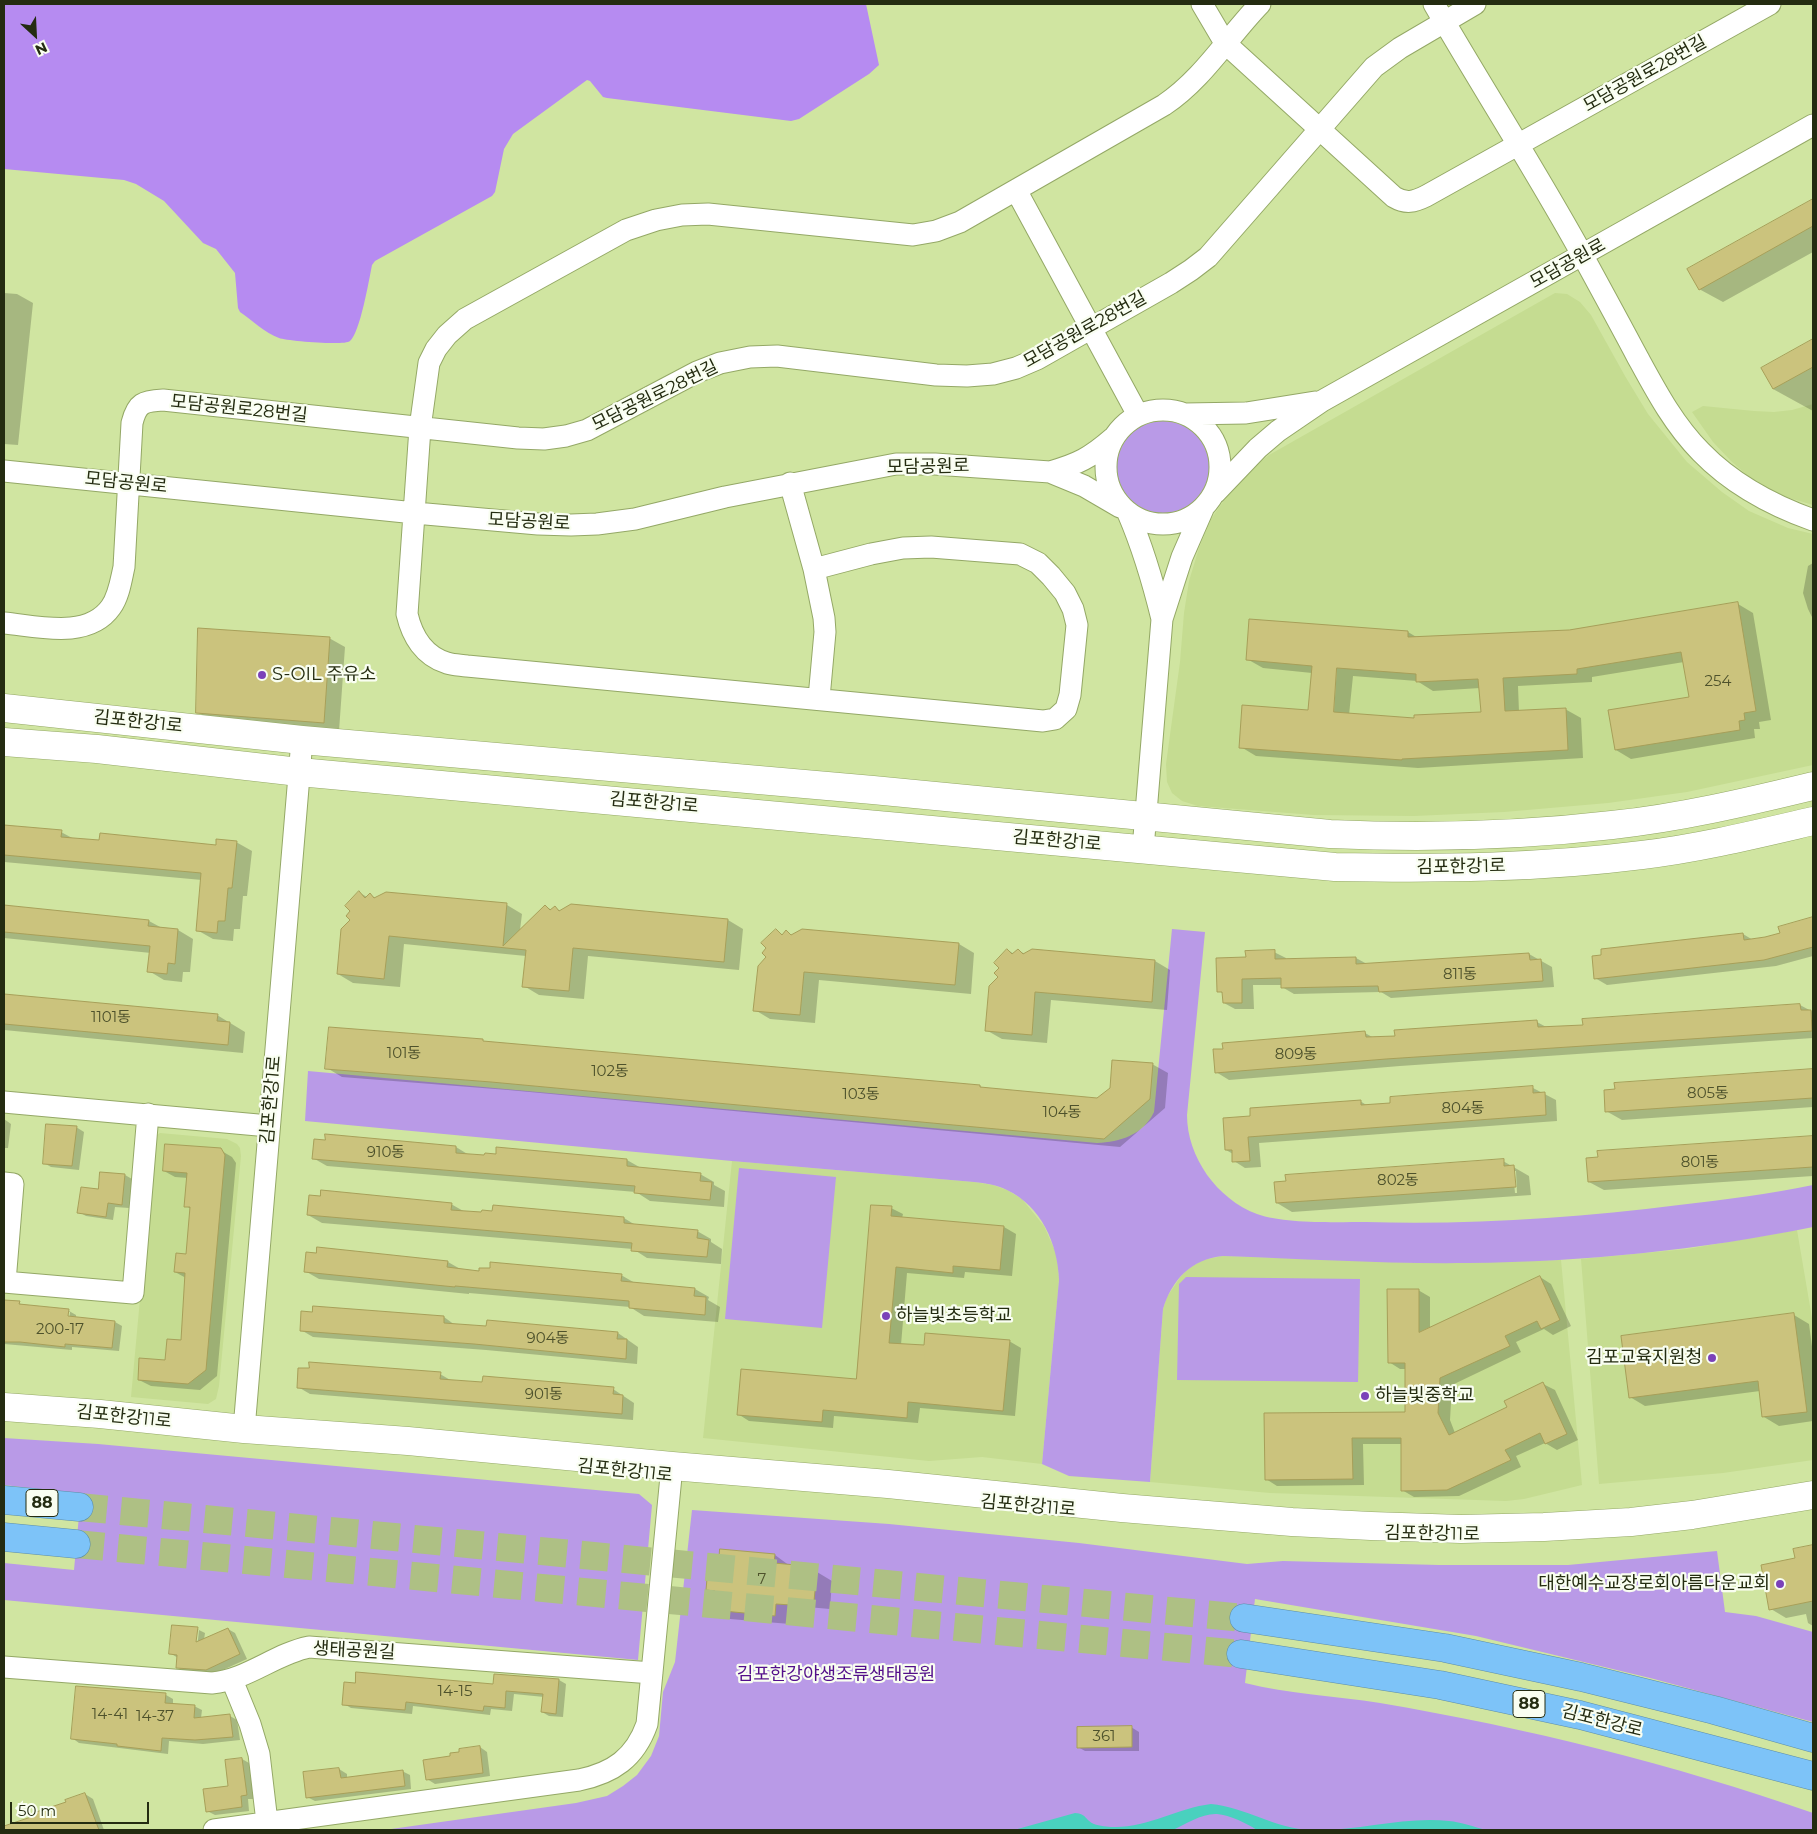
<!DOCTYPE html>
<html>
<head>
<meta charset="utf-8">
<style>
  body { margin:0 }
  #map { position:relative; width:1817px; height:1834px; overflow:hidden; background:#d0e5a1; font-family:Montserrat,sans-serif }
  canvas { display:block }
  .frame { position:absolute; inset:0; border:5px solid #242c11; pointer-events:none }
  .north { position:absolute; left:10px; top:10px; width:50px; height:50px; -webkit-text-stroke:4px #f9fef1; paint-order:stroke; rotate:155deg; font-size:14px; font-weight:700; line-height:20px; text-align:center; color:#242c11 }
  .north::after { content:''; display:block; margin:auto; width:18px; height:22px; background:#242c11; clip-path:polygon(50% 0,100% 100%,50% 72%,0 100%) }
  .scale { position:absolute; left:10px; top:1802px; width:139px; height:22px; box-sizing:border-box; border:2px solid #242c11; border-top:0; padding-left:6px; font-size:15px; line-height:18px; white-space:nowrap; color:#242c11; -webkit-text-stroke:4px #f9fef1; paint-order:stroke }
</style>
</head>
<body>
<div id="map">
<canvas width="1817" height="1834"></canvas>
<div class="frame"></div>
<div class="north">N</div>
<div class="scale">50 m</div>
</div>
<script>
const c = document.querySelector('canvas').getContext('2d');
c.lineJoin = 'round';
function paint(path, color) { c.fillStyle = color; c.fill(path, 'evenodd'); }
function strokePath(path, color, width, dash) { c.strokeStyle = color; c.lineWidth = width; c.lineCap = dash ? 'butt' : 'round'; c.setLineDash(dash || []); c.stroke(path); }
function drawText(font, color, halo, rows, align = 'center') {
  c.font = font + ' Montserrat,"Noto Sans KR",sans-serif'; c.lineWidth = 4.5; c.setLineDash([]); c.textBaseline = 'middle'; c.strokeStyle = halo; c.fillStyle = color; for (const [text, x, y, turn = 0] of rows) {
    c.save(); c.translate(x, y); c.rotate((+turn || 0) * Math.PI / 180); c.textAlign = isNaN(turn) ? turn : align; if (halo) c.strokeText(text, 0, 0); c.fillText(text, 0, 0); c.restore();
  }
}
paint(new Path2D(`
  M1555 293 1567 294 1580 302 1591 315 1625 376 1648 414 1687 462 1722 492 1749 511 1788 528 1813 534V765L1687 792 1608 803 1504 812 1414 816 1314 815 1198 806 1182 801 1172 793 1167 782 1166 764 1180 662 1184 613 1189 581 1199 548 1211 519 1229 493 1251 469 1269 455Z
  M1813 404V505L1786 497 1767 488 1748 476 1731 461 1713 442 1692 412 1703 406 1754 411 1774 412 1792 410Z
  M160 1133 227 1139 237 1144 240 1148 241 1156 219 1386 216 1399 208 1404 131 1397 153 1157 155 1136Z
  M732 1161 974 1182 993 1185 1007 1190 1022 1199 1044 1226 1056 1253 1058 1266 1059 1280 1042 1464 982 1457 929 1461 703 1438Z
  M1797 1230 1813 1324V1460L1723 1473 1599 1484 1581 1259 1687 1249Z
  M1223 1256 1428 1263 1561 1260 1582 1485 1524 1499 1506 1501 1270 1493 1150 1482 1163 1309 1167 1297 1181 1276 1191 1267 1202 1260Z`), '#c5dc91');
paint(new Path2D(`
  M1117 467a46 46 0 1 1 92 0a46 46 0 1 1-92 0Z
  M1172 929 1205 932 1187 1115C1187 1157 1217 1199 1257 1214 1285 1224 1335 1222 1366 1222 1470 1225 1575 1218 1679 1205 1724 1200 1769 1194 1813 1185V1227C1700 1250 1584 1262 1468 1263 1386 1264 1305 1259 1223 1256 1191 1259 1172 1280 1163 1309L1150 1482 1069 1476 1042 1464 1059 1280C1058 1244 1041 1206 1007 1190 997 1185 985 1183 974 1182L732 1161 305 1121 308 1071 1097 1143C1120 1142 1143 1135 1154 1112Z
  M739 1168 836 1177 822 1328 725 1319Z
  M1186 1277 1360 1279 1358 1382 1177 1380 1179 1284Z
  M4 1438 98 1444 639 1494 652 1505 638 1660 4 1600V1563L74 1570 81 1494 4 1485Z
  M692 1510 889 1524 1079 1543 1247 1564 1283 1561 1439 1565H1568L1717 1551 1725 1612 1756 1616 1813 1632V1722L1654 1679 1476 1636 1255 1599 1245 1683C1288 1694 1336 1696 1380 1703 1527 1728 1673 1764 1813 1813V1830H384L576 1803 607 1796 623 1786 637 1775 651 1756 659 1736 663 1692 675 1662Z`), '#b99ae7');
paint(new Path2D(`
  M4 4H866L879 65 869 74 799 119 791 121 607 98 603 97 590 81 587 80 513 134 504 149 495 192 492 196 375 261 372 265C369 280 360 333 350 341 345 346 287 341 279 338 265 333 252 320 240 312L238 308 235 273 216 249 203 243 164 201 136 184 124 180 4 169Z`), '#b68bf1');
paint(new Path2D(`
  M1211 1804C1245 1807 1276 1829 1311 1830 1356 1832 1403 1816 1449 1821 1461 1822 1474 1827 1486 1830H1257C1246 1823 1230 1815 1217 1814 1203 1813 1185 1824 1173 1830H1014L1075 1813C1087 1814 1085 1820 1094 1824 1099 1826 1108 1827 1113 1827 1147 1828 1178 1808 1211 1804Z`), '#49d1be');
paint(new Path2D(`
  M1813 200V252L1723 302 1699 289 1689 270Z
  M4 293 17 294 33 303 18 445 4 444Z
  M1813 341V411L1773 389 1763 369Z
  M1813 563V619L1808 609 1803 593 1808 566Z
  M1738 604 1753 613 1771 720 1759 722 1760 729H1754L1755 738 1631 759 1616 750 1690 698 1684 662 1592 677V682L1518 686 1519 712 1565 709 1581 718 1583 758 1418 768 1256 756 1241 747 1309 712 1312 673 1263 668 1247 659 1408 632 1418 638 1569 631ZM1353 676 1417 681 1433 691 1480 688 1482 714 1415 719 1349 715Z
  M329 638 345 647 339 731 213 721 197 712Z
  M4 826 61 832 74 839 217 846 236 842 252 851 247 896H243L240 929H234L233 941 213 939 197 930 202 880 4 862Z
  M360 893 367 897 370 895 376 898 507 905 522 914 520 930 545 906 552 910 555 908 561 911 728 920 743 929 739 970 588 956 584 999 539 995 524 986 526 956 404 944 400 987 353 983 338 974 352 920V911Z
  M4 906 149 921 162 928 178 930 193 939 190 972H183L182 982 164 980 149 971 151 953 4 938Z
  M1813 918V956L1776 966 1607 985 1595 978 1743 934 1753 940 1781 934 1779 928Z
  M776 930 783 935 786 932 792 935 959 944 974 953 971 994 819 980 815 1023 770 1019 755 1010Z
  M1008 950 1014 954 1018 950 1025 954 1155 961 1170 970 1167 1010 1051 1000 1047 1043 1002 1039 986 1030 1000 977 1001 968Z
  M1274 952 1286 958V960L1356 958 1367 964 1529 954 1552 967 1554 987 1391 998 1381 992 1294 994 1282 987V985H1253L1254 1009H1235L1224 1003V994L1219 991 1247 958Z
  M4 995 217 1015 245 1032 243 1053 4 1030Z
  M1800 1005 1813 1012V1038L1400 1066 1229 1080 1216 1072 1365 1033 1374 1038 1537 1022 1548 1028 1584 1026Z
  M330 1029 483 1041 486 1043 980 1086 984 1089 1097 1100 1152 1064 1168 1073 1165 1108 1120 1147 508 1090 342 1077 327 1068Z
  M1813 1070V1107L1622 1120 1606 1111 1616 1091V1084Z
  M1533 1088 1556 1100 1557 1121 1259 1143 1261 1167 1245 1168 1234 1161 1233 1154 1226 1150 1252 1117 1360 1101 1368 1106Z
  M4 1119 11 1124 8 1148H4Z
  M76 1127 84 1132 79 1170 51 1167 44 1163Z
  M1813 1138V1176L1604 1190 1589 1182 1599 1158V1152Z
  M456 1147 469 1155 627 1160 641 1168 700 1174 714 1182V1185L725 1191 724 1207 650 1201 636 1192 327 1166 313 1158Z
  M220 1150 232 1157 236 1163 217 1376 200 1390 151 1386 139 1380 166 1362 182 1341 186 1278 175 1272 187 1255 191 1209 186 1206 188 1178 175 1177 164 1171Z
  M1503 1161 1529 1176 1531 1195 1292 1212 1277 1203ZM1513 1171H1516L1517 1193H1515Z
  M125 1175 132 1179 129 1208 115 1207 113 1220 86 1216 79 1212 100 1191Z
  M451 1204 465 1212 624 1218 637 1226 697 1231 711 1239V1242L722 1249 721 1264 647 1258 633 1249 322 1223 308 1215Z
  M891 1208 903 1214 902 1218 1004 1227 1016 1234 1012 1276 965 1272 964 1278 907 1273 901 1345 925 1347 1009 1341 1021 1348 1015 1416 920 1408 918 1423 834 1416 833 1428 749 1421 738 1414 857 1381Z
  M448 1262 462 1270 480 1272 621 1275 635 1283 695 1289 709 1297 708 1300 720 1307 718 1322 644 1316 630 1307 469 1293V1294L319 1279 305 1271Z
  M1540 1277 1551 1284 1571 1326 1553 1335 1544 1329 1516 1342 1521 1352 1452 1385 1450 1420 1455 1433 1508 1408 1543 1384 1555 1390 1578 1440 1557 1450 1545 1443 1516 1456 1521 1467 1459 1496 1414 1497 1402 1490V1444H1363L1364 1485 1277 1486 1266 1479 1265 1415 1406 1414V1369H1400L1389 1362 1418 1290 1430 1297V1329Z
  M4 1301 19 1303 25 1306 69 1311 76 1315V1318L115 1322 122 1326 119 1351 72 1347V1350L4 1344ZM68 1312H70L69 1322H66Z
  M1794 1315 1809 1324 1813 1354V1421L1779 1426 1764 1417 1760 1391 1645 1406 1630 1397Z
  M444 1317 455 1325 618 1333 638 1347 637 1364 486 1350 313 1337 301 1330Z
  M440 1374 452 1381 613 1389 634 1403 633 1420 310 1394 298 1387Z
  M1813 1546V1626L1808 1623 1806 1614 1786 1618 1771 1609 1796 1559 1795 1550Z
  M775 1555 790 1566H795L803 1571 817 1572 832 1581 830 1609 807 1607 806 1614 791 1612 790 1624 730 1619 715 1610 716 1595 707 1590 719 1569Z
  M197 1629 205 1633 204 1640 228 1629 235 1633 247 1659 214 1674 184 1671 177 1667 178 1658 170 1653ZM196 1630H199L197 1649 195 1648Z
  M495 1675 559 1680 566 1684 563 1717 549 1716 542 1712 544 1697 514 1694 512 1711 491 1709 490 1715 413 1706 412 1714 351 1708 344 1704 356 1684 494 1686Z
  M77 1687 166 1695 173 1699V1704L194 1706 202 1710 201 1718 230 1716 237 1720 240 1740 203 1744 169 1741 168 1754 79 1743 72 1738Z
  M1131 1727 1139 1732V1751H1085L1078 1747Z
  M480 1747 487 1752 490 1776 435 1784 427 1779 452 1757Z
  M242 1759 249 1763 254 1799H248L249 1811 215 1815 207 1811 230 1787Z
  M339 1769 347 1774V1778L402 1771 410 1775 411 1789 315 1801 307 1797Z
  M85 1794 93 1799 104 1830H8L6 1827 36 1817Z`), '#0003');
const building = new Path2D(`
  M1813 199V226L1699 290 1687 269Z
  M1813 339V367L1773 389 1761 368Z
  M1738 602 1756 711 1744 713 1745 720 1739 721 1740 730 1615 750 1608 710 1689 697 1681 652 1577 669V674L1503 678 1505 711 1566 708 1568 750 1402 759V760L1239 748 1242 705 1308 710 1312 666 1246 660 1249 619 1408 631V637L1569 630ZM1337 668 1416 674V682L1478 679 1481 712 1414 715V718L1334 712Z
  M198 628 330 637 324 723 196 713Z
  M4 825 62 830 61 837 99 840 100 833 216 845V839L237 841 232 888H228L225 921H218L217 933 196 931 201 873 4 855Z
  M359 891 365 898 370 893 374 898 386 892 507 903 503 946 545 905 550 910 555 906 559 911 571 904 728 919 724 962 573 948 569 991 522 987 526 950 389 936 384 979 337 974 341 929 350 920 346 916 350 911 345 906Z
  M4 905 149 920 148 926 178 929 175 964 168 963 167 974 147 972 150 946 4 932Z
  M1813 917V947L1764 960 1594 979 1592 956 1601 955V949L1743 933 1744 940 1765 937 1780 933 1778 927Z
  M776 929 782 935 786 930 791 935 802 929 959 943 955 985 804 972 800 1015 753 1011 758 966 766 957 762 953 766 948 761 943Z
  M1007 949 1012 954 1018 949 1023 954 1032 949 1155 960 1152 1002 1035 992 1032 1035 985 1031 989 986 998 977 994 973 999 968 994 963Z
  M1275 950V959L1356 957V964L1529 953 1530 960 1541 959 1543 981 1379 992 1378 986 1281 988V978L1242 979V1003H1223L1222 992H1217L1216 958 1246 957 1245 951Z
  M4 994 218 1014 217 1021 230 1022 228 1045 4 1024Z
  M1800 1004 1801 1010H1811L1812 1031 1386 1059 1215 1073 1213 1049H1223L1222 1043 1365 1031 1366 1037 1395 1036 1394 1030 1537 1020 1538 1027 1583 1025 1582 1019Z
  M329 1027 483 1039V1041L980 1085V1087L1097 1098 1110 1088 1112 1060 1153 1063 1150 1099 1104 1139 491 1082 325 1069Z
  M1813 1069V1098L1605 1112 1604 1090 1615 1089 1614 1083Z
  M1533 1086V1093L1545 1092 1546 1115 1248 1137 1250 1161 1232 1162V1150H1225L1223 1118 1250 1116V1108L1361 1100V1105L1390 1103V1097Z
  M46 1124 77 1126 72 1166 43 1164Z
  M325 1134 456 1146V1153L484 1155 485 1153 496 1154V1147L627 1159V1166L701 1173 700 1181 712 1182 710 1200 634 1193 635 1186 312 1159 314 1139 325 1140Z
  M1813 1136V1167L1588 1182 1586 1158 1598 1157 1597 1151Z
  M165 1144 221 1148 225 1155 206 1370 188 1384 138 1380 139 1358 165 1360 167 1339 181 1340 185 1273 174 1272 176 1253 186 1254 190 1207H184L187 1173 163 1171Z
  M1504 1159V1166L1514 1165 1516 1187 1276 1203 1274 1182 1286 1181 1285 1175Z
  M100 1172 125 1174 122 1205 108 1203 106 1217 77 1213 81 1187 98 1189Z
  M321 1190 452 1203 451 1210 481 1212 482 1210 492 1211 493 1205 624 1217V1223L698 1230 697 1238 709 1240 707 1257 631 1251 632 1243 307 1215 309 1195 320 1196Z
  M871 1205 892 1206 891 1216 1004 1226 1000 1270 953 1266V1273L896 1267 889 1343 924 1345 925 1333 1010 1340 1003 1411 908 1402 907 1418 823 1410 822 1422 737 1415 741 1369 856 1379Z
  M317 1247 448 1261 447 1267 479 1271V1268H490V1262L622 1274 621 1281 695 1288 694 1296 706 1297 705 1315 629 1308V1301L455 1286V1287L304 1272 306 1252 316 1253Z
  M1540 1276 1560 1320 1541 1329 1537 1321 1505 1336 1510 1346 1440 1378 1438 1413 1449 1435 1507 1407 1504 1401 1543 1382 1567 1434 1545 1444 1540 1433 1505 1450 1511 1460 1447 1490 1401 1491V1438H1352L1353 1479 1265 1480 1264 1413 1405 1412V1363H1388L1387 1289H1419V1332Z
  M4 1300 20 1301 19 1304 69 1309 68 1316 115 1321 112 1348 65 1344V1347L20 1342H4Z
  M313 1306 444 1316V1323L486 1326 487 1320 618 1332 617 1339H627L626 1359 474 1344 300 1331 301 1311 312 1312Z
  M1794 1313 1807 1412 1762 1417 1758 1381 1629 1398 1621 1336Z
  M309 1362 441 1372 440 1379 482 1382 483 1376 614 1387 613 1394 623 1395 622 1414 297 1388 298 1368H309Z
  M1813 1545V1601L1769 1610 1761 1565 1795 1558 1793 1549Z
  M720 1549 775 1554 774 1563 796 1565 795 1569 817 1571 814 1601 792 1599 791 1605 776 1604 775 1616 713 1610 715 1591 706 1590 708 1567 718 1568Z
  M172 1625 198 1627 196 1642 228 1628 240 1654 206 1670 176 1668 177 1655 169 1654Z
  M356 1672 493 1684 494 1674 559 1679 556 1714 541 1712 543 1694 506 1691 505 1708 484 1706 483 1711 406 1702 405 1710 342 1705 344 1682 355 1683Z
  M76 1686 166 1693 165 1703 195 1705 194 1718 230 1714 233 1737 195 1740 162 1738 161 1751 117 1746V1744L71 1739Z
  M1132 1726V1747L1077 1748V1727Z
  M480 1746 483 1773 426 1780 423 1760 450 1756V1753L459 1752V1749Z
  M242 1758 247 1795 241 1796 242 1807 206 1812 203 1789 228 1786 225 1760Z
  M339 1768 341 1778 403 1770 405 1786 306 1798 303 1772Z
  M85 1793 99 1830H4V1826L34 1816 33 1813 66 1802 65 1800Z`);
paint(building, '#cbc37d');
strokePath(building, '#a79f59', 1);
strokePath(new Path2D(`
  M79 1507 1244 1618
  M76 1544 1241 1654`), '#aec084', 28, [28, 14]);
const street = new Path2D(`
  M1202 4 1225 43 1394 197C1406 204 1414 202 1426 196L1770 4
  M1434 4C1483 89 1537 172 1584 258 1602 291 1620 324 1638 358 1656 391 1674 425 1701 452 1733 485 1771 505 1813 520
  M1016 190 1138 415
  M1106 467a57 57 0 1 1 114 0a57 57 0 1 1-114 0Z
  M1185 414 1246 413 1315 402
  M4 471 415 513 538 524 571 525 597 524 635 519 725 497 896 464H935L1050 472 1084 486 1120 507
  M1050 472C1078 464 1090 458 1113 438
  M790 483 814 569 824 618 825 632 819 698
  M1215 493 1258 448 1278 431 1322 401 1813 125
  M1128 513C1143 548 1153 582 1162 619
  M814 569 871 554 903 548 931 547 1020 554 1038 563 1051 576 1065 593 1073 609 1077 625 1070 695 1066 709 1055 719 1043 721 467 666C460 665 453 665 447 663 424 656 412 636 407 614L420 428 429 363 436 349 447 335 465 319 626 230 656 220 682 215 708 214 913 235 936 231 960 222 1164 105C1203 79 1228 37 1260 4
  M4 623C37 626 88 640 111 607 119 596 121 580 124 567L132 423C137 403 143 401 163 400L518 438 544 439 566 436 587 430 697 372 720 363 750 357 777 356 936 375 967 376 993 374 1016 368 1037 359 1171 283 1191 270 1208 257 1374 67 1400 48 1475 4
  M1143 849 1162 619 1182 557 1203 509
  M4 1102 269 1126
  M4 1183 13 1184 5 1282
  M4 1282 133 1293 148 1114
  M244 1429 302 740
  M4 1667 212 1683C247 1680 275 1654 309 1647L652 1673
  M232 1680 250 1724 259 1754 267 1822
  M214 1830 579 1780C613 1773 635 1758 647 1724L672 1466`);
const secondary = new Path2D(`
  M4 708 302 740 873 790 1330 834C1424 838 1518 836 1612 825 1679 818 1747 802 1813 786
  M4 742 97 749 299 772 1335 867C1438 869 1540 868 1642 855 1700 848 1757 834 1813 821
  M4 1407 100 1414 244 1429 408 1441 672 1466 888 1484 1122 1508 1292 1522 1371 1526 1461 1529 1544 1527 1631 1522 1692 1515 1813 1495`);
const highway = new Path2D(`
  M4 1500 79 1507
  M4 1537 76 1544
  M1244 1618 1445 1648 1581 1677 1714 1710 1813 1738
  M1241 1654 1440 1685 1580 1715 1813 1776`);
strokePath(street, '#94a866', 23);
strokePath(secondary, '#94a866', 29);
strokePath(highway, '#5e8ea7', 29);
strokePath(street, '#fff', 21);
strokePath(secondary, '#fff', 28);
strokePath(highway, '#7dc3f8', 28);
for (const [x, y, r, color] of [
  [262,675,5,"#7b42b9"],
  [886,1316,5,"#7b42b9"],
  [1712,1358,5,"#7b42b9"],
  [1365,1396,5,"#7b42b9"],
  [1780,1584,5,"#7b42b9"]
]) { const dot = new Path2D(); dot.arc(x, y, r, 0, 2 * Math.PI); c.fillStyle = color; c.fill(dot); strokePath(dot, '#f9fef1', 2); }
drawText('15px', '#4e522c', null, [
  ["254",1718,682],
  ["811동",1460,975],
  ["1101동",111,1018],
  ["101동",404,1054],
  ["809동",1296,1055],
  ["102동",610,1072],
  ["805동",1708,1094],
  ["103동",861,1095],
  ["804동",1463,1109],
  ["104동",1062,1113],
  ["910동",386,1153],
  ["801동",1700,1163],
  ["802동",1398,1181],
  ["200-17",60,1330],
  ["904동",548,1339],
  ["901동",544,1395],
  ["7",762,1580],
  ["14-15",455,1692],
  ["14-41",110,1715],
  ["14-37",155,1717],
  ["361",1104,1737]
]);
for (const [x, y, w] of [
  [42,1503,32],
  [1529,1704,32]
]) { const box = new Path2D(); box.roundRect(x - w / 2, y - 13.5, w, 27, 4); c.fillStyle = '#f9fef1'; c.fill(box); strokePath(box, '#242c11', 1); }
drawText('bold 16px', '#242c11', null, [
  ["88",42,1503],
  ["88",1529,1704]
]);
drawText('18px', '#242c11', '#f9fef1', [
  ["모담공원로28번길",1645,74,-29],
  ["모담공원로",1568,264,-29],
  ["모담공원로28번길",1085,330,-29],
  ["모담공원로28번길",655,396,-26],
  ["모담공원로28번길",239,409,6],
  ["모담공원로",928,467,-1],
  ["모담공원로",126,483,6],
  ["모담공원로",529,522,3],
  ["김포한강1로",138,722,6],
  ["김포한강1로",654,803,5],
  ["김포한강1로",1057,841,5],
  ["김포한강1로",1461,867,-1],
  ["김포한강1로",271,1100,-85],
  ["김포한강11로",124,1417,6],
  ["김포한강11로",625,1471,6],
  ["김포한강11로",1028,1506,5],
  ["김포한강11로",1432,1534,1],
  ["생태공원길",354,1651,3],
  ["김포한강로",1602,1721,14]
]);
drawText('18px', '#242c11', '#f9fef1', [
  ["S-OIL 주유소",272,675],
  ["하늘빛초등학교",896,1316],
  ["김포교육지원청",1702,1358,"right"],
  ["하늘빛중학교",1375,1396],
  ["대한예수교장로회아름다운교회",1770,1584,"right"]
], 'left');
drawText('18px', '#530f8a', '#f9fef1', [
  ["김포한강야생조류생태공원",836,1675]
]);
</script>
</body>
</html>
